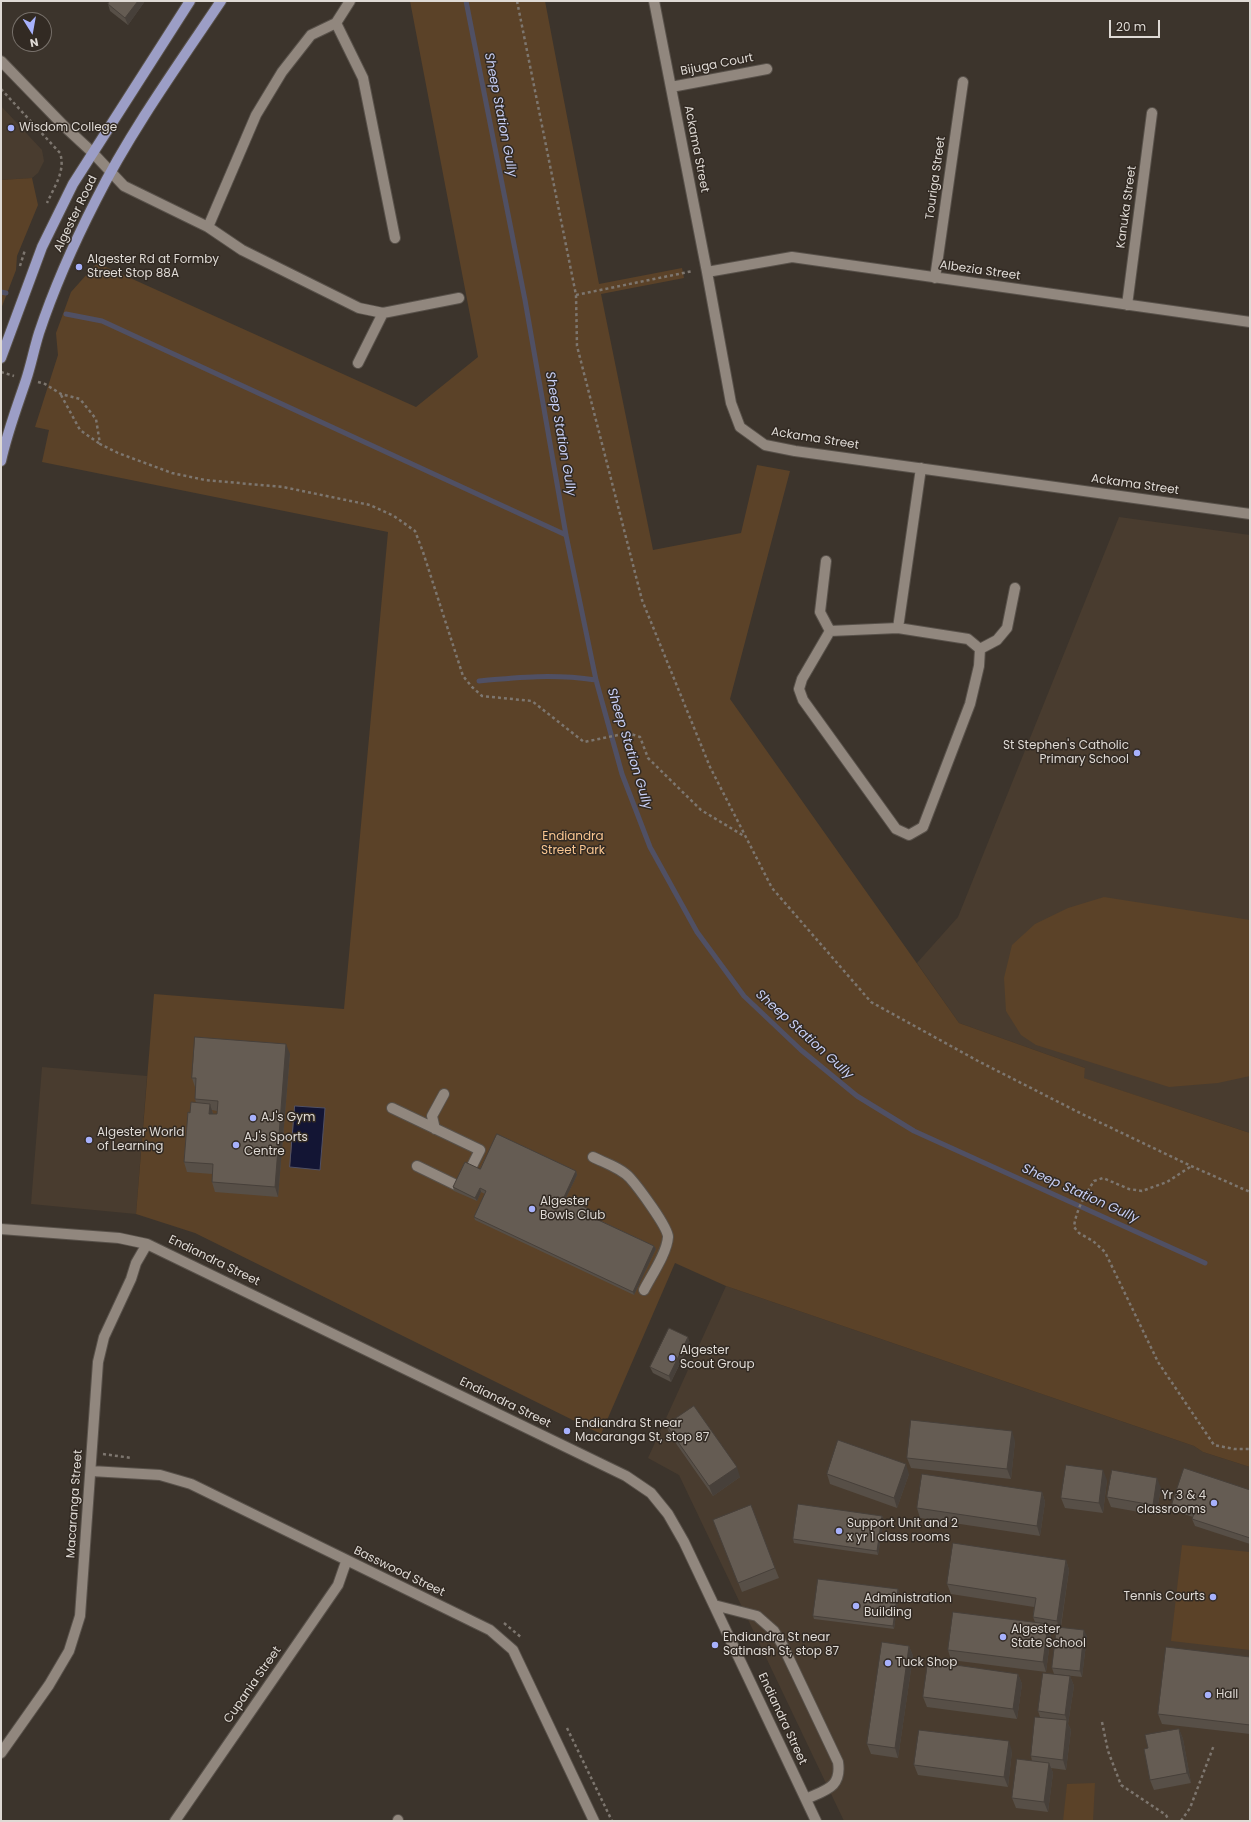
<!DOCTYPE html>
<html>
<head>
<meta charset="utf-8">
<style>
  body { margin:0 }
  #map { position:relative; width:1251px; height:1822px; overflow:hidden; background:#3c342c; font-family:Poppins,sans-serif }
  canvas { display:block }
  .frame { position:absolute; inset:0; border:2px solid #dfdad5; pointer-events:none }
  .north { position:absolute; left:12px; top:12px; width:40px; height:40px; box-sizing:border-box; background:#322a23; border:1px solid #77706a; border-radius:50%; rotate:169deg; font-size:11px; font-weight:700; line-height:16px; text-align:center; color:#dfdad5 }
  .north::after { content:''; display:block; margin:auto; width:14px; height:18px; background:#a7b1fc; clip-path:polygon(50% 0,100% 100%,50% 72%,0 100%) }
  .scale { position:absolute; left:1109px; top:20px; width:51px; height:18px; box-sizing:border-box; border:2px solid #dfdad5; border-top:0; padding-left:5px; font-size:12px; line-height:14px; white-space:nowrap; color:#dfdad5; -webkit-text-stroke:3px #322a23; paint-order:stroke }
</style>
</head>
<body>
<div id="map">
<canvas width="1251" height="1822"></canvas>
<div class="frame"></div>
<div class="north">N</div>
<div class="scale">20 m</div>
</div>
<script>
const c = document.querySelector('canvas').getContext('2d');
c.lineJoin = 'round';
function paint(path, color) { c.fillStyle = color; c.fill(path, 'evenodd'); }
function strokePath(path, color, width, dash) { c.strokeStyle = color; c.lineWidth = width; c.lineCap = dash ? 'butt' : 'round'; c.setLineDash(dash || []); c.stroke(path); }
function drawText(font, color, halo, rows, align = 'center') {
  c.font = font + ' Poppins,sans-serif'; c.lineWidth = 3; c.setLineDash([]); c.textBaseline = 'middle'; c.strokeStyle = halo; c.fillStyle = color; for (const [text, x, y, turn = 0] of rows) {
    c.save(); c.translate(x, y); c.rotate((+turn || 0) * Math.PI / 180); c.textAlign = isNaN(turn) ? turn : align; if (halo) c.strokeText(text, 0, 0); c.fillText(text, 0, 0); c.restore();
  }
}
paint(new Path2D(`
  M1 106 42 150 44 161 38 173 32 178 1 180Z
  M1119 517 1250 535V1133L1083 1078 1085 1068 959 1023 917 963 958 917Z
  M42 1067 147 1076 136 1214 31 1204Z
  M726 1286 1194 1446 1203 1452 1250 1467V1821H844L679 1475 648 1458Z`), '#493c2f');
paint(new Path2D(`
  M410 1H545L599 284 682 268 684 278 601 294 653 550 741 533 757 465 790 471 730 699 959 1023 1085 1068 1084 1078 1250 1133V1467L1203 1452 1194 1446 726 1286 675 1263 601 1434 195 1233 136 1214 154 994 344 1009 388 532 42 462 49 430 35 427 58 355 56 333 71 292 97 263 416 407 478 357Z
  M32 178 38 205 17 256 16 270 1 309V180Z
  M1104 897 1250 920V1076L1218 1083 1169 1087 1036 1045 1021 1035 1006 1011 1004 978 1012 945 1035 924 1068 908Z
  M1182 1545 1250 1552V1650L1171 1641Z
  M1095 1783 1093 1821H1063L1067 1784Z`), '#5b4228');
const water = new Path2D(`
  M295 1106 325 1108 320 1170 290 1167Z`);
paint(water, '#131534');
strokePath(water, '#505064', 1);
strokePath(new Path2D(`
  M466 1 525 300 566 535 596 680 622 774 650 847 697 932 744 996 801 1050 857 1096 914 1131 1205 1263
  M1 292 6 293
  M66 314 102 321 566 535
  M479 681C521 677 554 674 596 680`), '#505064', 5);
const minor = new Path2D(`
  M654 1 707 272 731 403 740 427 765 445 795 451 1250 514
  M336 23 363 78 395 238
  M1 61 65 127 92 152 124 186 208 227 242 250 359 308 383 313 459 298
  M671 87 767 69
  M208 227 256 115 282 72 311 35 336 23 350 1
  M707 272 792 257 1250 322
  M935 278 963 82
  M1127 305 1152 113
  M358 363 383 313
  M826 561 820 612 830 631
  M898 628 968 639 980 649 979 666 970 704 923 827 909 835 896 829 803 700 799 689 802 679 830 631 898 628 921 468
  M980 649 997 640 1007 628 1015 588
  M392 1108 480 1150 471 1168
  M435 1129 432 1116 444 1094
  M593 1157C605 1163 621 1168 630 1178 638 1187 668 1227 668 1237 667 1253 651 1276 644 1290
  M417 1166 456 1185
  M1 1229 119 1238 147 1244 626 1476 651 1493 668 1514 684 1542 816 1821
  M91 1471 160 1475 191 1484 490 1630 513 1650 594 1821
  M714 1605 757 1616 774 1631 783 1646 838 1762C842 1788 825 1790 806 1799
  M1 1753 49 1685 69 1651 80 1616 98 1362 104 1337 131 1279 136 1263 147 1244
  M398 1820V1821
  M175 1821 338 1585 346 1562`);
const major = new Path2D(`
  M1 358 42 247 73 184 190 1
  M1 461C7 433 17 407 26 380 31 365 34 349 39 333 54 288 74 243 96 200 130 132 178 65 221 1`);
strokePath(minor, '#58514a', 12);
strokePath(major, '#58514a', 12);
strokePath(new Path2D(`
  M517 1 576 295 577 346 642 600 710 767 772 888 871 1002 978 1061 1078 1112 1191 1166 1250 1192
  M1 89 60 153C66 171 54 187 47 203
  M20 266 25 250
  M576 295 693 271
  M1 372 14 376
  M38 382 45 384 61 394 80 399 96 419 100 444 118 453 172 473 205 480 283 487 370 505 394 516 415 531 423 552 463 676 472 687 482 696 532 701 584 742 628 733 640 737 648 758 701 810 744 836
  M61 395 80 430 100 444
  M1190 1167 1167 1182 1142 1191 1129 1189 1103 1178 1094 1181C1085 1195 1076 1210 1074 1227L1079 1233 1093 1241 1105 1252 1158 1362 1214 1445 1234 1449H1250
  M103 1454 132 1458
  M504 1623 522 1638
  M1102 1722 1108 1751 1121 1785 1166 1815 1169 1821
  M567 1728 612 1821
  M1181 1821 1190 1808 1214 1745`), '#7d766f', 2.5, [3, 3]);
strokePath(minor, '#91877e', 10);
strokePath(major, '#9c9ec6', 10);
paint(new Path2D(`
  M145 1 128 25 110 11 108 4Z
  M290 1054 278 1197 215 1192 212 1182V1174L187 1172 184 1162 190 1113 196 1103 195 1099V1087L192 1078ZM212 1110 217 1111V1114H213Z
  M480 1169 576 1171 577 1175 566 1198 600 1217 599 1220 654 1246 656 1249 634 1295 475 1220 474 1217 485 1194 481 1192 477 1201 454 1191 453 1187Z
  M690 1343 671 1382 653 1373 650 1367Z
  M666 1425 740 1477 713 1496 670 1435Z
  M1015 1441 1011 1479 911 1468 907 1458Z
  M827 1474H909L897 1508 830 1484Z
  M1107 1480 1103 1513 1065 1508 1061 1498Z
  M1161 1488 1156 1515 1111 1507 1107 1497Z
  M1250 1490V1544L1195 1526 1192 1519 1193 1517 1175 1511 1172 1504Z
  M1042 1492 1045 1502 1040 1536 920 1518 917 1508Z
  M882 1516 884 1520 878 1555 794 1543 793 1539Z
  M713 1520 775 1568 779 1578 742 1592Z
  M1066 1560 1069 1570 1061 1627 1087 1636 1082 1677 1054 1674 1052 1668 1056 1630 1049 1629 1051 1634 1046 1672 951 1660 948 1650 1035 1622 1033 1617 1034 1607 951 1594 947 1584Z
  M898 1589 899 1592 894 1629 814 1619 813 1616Z
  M909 1646 913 1656 898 1758 871 1754 867 1744Z
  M1250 1657V1734L1162 1724 1158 1714Z
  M1018 1674 1022 1684 1017 1719 927 1707 923 1697Z
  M1070 1676 1074 1686 1068 1724 1071 1730 1066 1770 1051 1768 1053 1773 1048 1812 1016 1808 1012 1798 1032 1761 1031 1756 1040 1717 1038 1711Z
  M1179 1729 1183 1739 1191 1783 1154 1790 1150 1780 1148 1748Z
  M1012 1751 1008 1787 918 1775 914 1765Z`), '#574f47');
paint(new Path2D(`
  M138 1H145L128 25 125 18Z
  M286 1044 290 1054 278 1197 275 1187Z
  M210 1104 213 1114H209Z
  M576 1171 577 1175 565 1200 564 1197Z
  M480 1188 481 1192 477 1201 475 1198Z
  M599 1214 600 1217 598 1222 596 1219Z
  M654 1246 656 1249 634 1295 633 1292Z
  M688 1337 690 1343 671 1382 669 1376Z
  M1012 1431 1015 1441 1011 1479 1007 1469Z
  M906 1464 909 1474 897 1508 894 1498Z
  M737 1467 740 1477 713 1496 709 1486Z
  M1103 1470 1107 1480 1103 1513 1099 1503Z
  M1157 1478 1161 1488 1156 1515 1153 1505Z
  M1042 1492 1045 1502 1040 1536 1037 1526Z
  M882 1516 884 1520 878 1555 877 1551Z
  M1066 1560 1069 1570 1060 1631 1057 1621Z
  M898 1589 899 1592 894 1629 893 1626Z
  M1048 1624 1051 1634 1046 1672 1043 1662Z
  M1084 1630 1087 1636 1082 1677 1080 1671Z
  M909 1646 913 1656 898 1758 895 1748Z
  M1018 1674 1022 1684 1017 1719 1013 1709Z
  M1070 1676 1074 1686 1068 1724 1071 1730 1066 1770 1063 1760 1067 1721 1065 1715Z
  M1179 1729 1183 1739 1191 1783 1187 1773Z
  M1009 1741 1012 1751 1008 1787 1004 1777Z
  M1049 1763 1053 1773 1048 1812 1044 1802Z`), '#47403a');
const building = new Path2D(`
  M110 1H138L125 18 108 4Z
  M195 1037 286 1044 275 1187 212 1182 213 1164 184 1162 188 1112 190 1113 191 1102 210 1104 209 1114H217L218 1101 195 1099 196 1078H192Z
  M497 1134 576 1171 564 1197 599 1214 596 1219 654 1246 633 1292 474 1217 486 1191 480 1188 475 1198 453 1187 465 1162 480 1169Z
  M669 1328 688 1337 669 1376 650 1367Z
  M694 1406 737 1467 709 1486 666 1425Z
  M911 1420 1012 1431 1007 1469 907 1458Z
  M838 1440 906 1464 894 1498 827 1474Z
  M1066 1465 1103 1470 1099 1503 1061 1498Z
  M1184 1468 1250 1490V1538L1192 1519 1195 1511 1172 1504Z
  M1112 1470 1157 1478 1153 1505 1107 1497Z
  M922 1474 1042 1492 1037 1526 917 1508Z
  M798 1504 882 1516 877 1551 793 1539Z
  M751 1505 775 1568 738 1583 713 1520Z
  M953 1543 1066 1560 1057 1621 1033 1617 1036 1598 947 1584Z
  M818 1579 898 1589 893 1626 813 1616Z
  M953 1612 1048 1624 1043 1662 948 1650Z
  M1057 1627 1084 1630 1080 1671 1052 1668Z
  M882 1642 909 1646 895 1748 867 1744Z
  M1166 1647 1250 1657V1725L1158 1714Z
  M928 1661 1018 1674 1013 1709 923 1697Z
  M1043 1673 1070 1676 1065 1715 1038 1711Z
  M1035 1717 1067 1720 1063 1760 1031 1756Z
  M1179 1729 1187 1773 1150 1780 1144 1749 1148 1748 1145 1735Z
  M919 1730 1009 1741 1004 1777 914 1765Z
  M1017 1759 1049 1763 1044 1802 1012 1798Z`);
paint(building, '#655c53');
strokePath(building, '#47403a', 1);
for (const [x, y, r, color] of [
  [11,128,4,"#a7b1fc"],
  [79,267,4,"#a7b1fc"],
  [1137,753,4,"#a7b1fc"],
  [253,1118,4,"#a7b1fc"],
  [89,1140,4,"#a7b1fc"],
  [236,1145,4,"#a7b1fc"],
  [532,1209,4,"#a7b1fc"],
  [672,1358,4,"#a7b1fc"],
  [567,1431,4,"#a7b1fc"],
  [1214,1503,4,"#a7b1fc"],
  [839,1531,4,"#a7b1fc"],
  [1213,1597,4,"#a7b1fc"],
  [856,1606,4,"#a7b1fc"],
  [1003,1637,4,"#a7b1fc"],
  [715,1645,4,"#a7b1fc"],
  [888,1663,4,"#a7b1fc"],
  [1208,1695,4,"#a7b1fc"]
]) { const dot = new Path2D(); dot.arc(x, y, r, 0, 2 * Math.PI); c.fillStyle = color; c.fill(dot); strokePath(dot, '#322a23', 1.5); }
drawText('12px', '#dfdad5', '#322a23', [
  ["Bijuga Court",717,65,-11],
  ["Ackama Street",696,149,79],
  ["Touriga Street",936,178,-82],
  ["Kanuka Street",1127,207,-82],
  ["Algester Road",76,214,-64],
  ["Albezia Street",980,271,8],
  ["Ackama Street",815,439,9],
  ["Ackama Street",1135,485,8],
  ["Endiandra Street",214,1261,26],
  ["Endiandra Street",505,1403,26],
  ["Macaranga Street",75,1504,-86],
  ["Basswood Street",399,1572,26],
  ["Cupania Street",253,1685,-55],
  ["Endiandra Street",782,1719,65]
]);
drawText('12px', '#dfdad5', '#322a23', [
  ["Wisdom College",19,128],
  ["Algester Rd at Formby",87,260],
  ["Street Stop 88A",87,274],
  ["St Stephen's Catholic",1129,746,"right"],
  ["Primary School",1129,760,"right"],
  ["AJ's Gym",261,1118],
  ["Algester World",97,1133],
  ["of Learning",97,1147],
  ["AJ's Sports",244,1138],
  ["Centre",244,1152],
  ["Algester",540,1202],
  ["Bowls Club",540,1216],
  ["Algester",680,1351],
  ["Scout Group",680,1365],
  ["Endiandra St near",575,1424],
  ["Macaranga St, stop 87",575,1438],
  ["Yr 3 & 4",1206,1496,"right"],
  ["classrooms",1206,1510,"right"],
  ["Support Unit and 2",847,1524],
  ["x yr 1 class rooms",847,1538],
  ["Tennis Courts",1205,1597,"right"],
  ["Administration",864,1599],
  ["Building",864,1613],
  ["Algester",1011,1630],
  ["State School",1011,1644],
  ["Endiandra St near",723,1638],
  ["Satinash St, stop 87",723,1652],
  ["Tuck Shop",896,1663],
  ["Hall",1216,1695]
], 'left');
drawText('12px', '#f8c590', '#322a23', [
  ["Endiandra",573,837],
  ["Street Park",573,851]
]);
drawText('italic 13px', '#c8cff5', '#322a23', [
  ["Sheep Station Gully",500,115,79],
  ["Sheep Station Gully",560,434,80],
  ["Sheep Station Gully",629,749,73],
  ["Sheep Station Gully",804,1035,42],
  ["Sheep Station Gully",1080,1194,24]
]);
</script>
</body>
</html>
